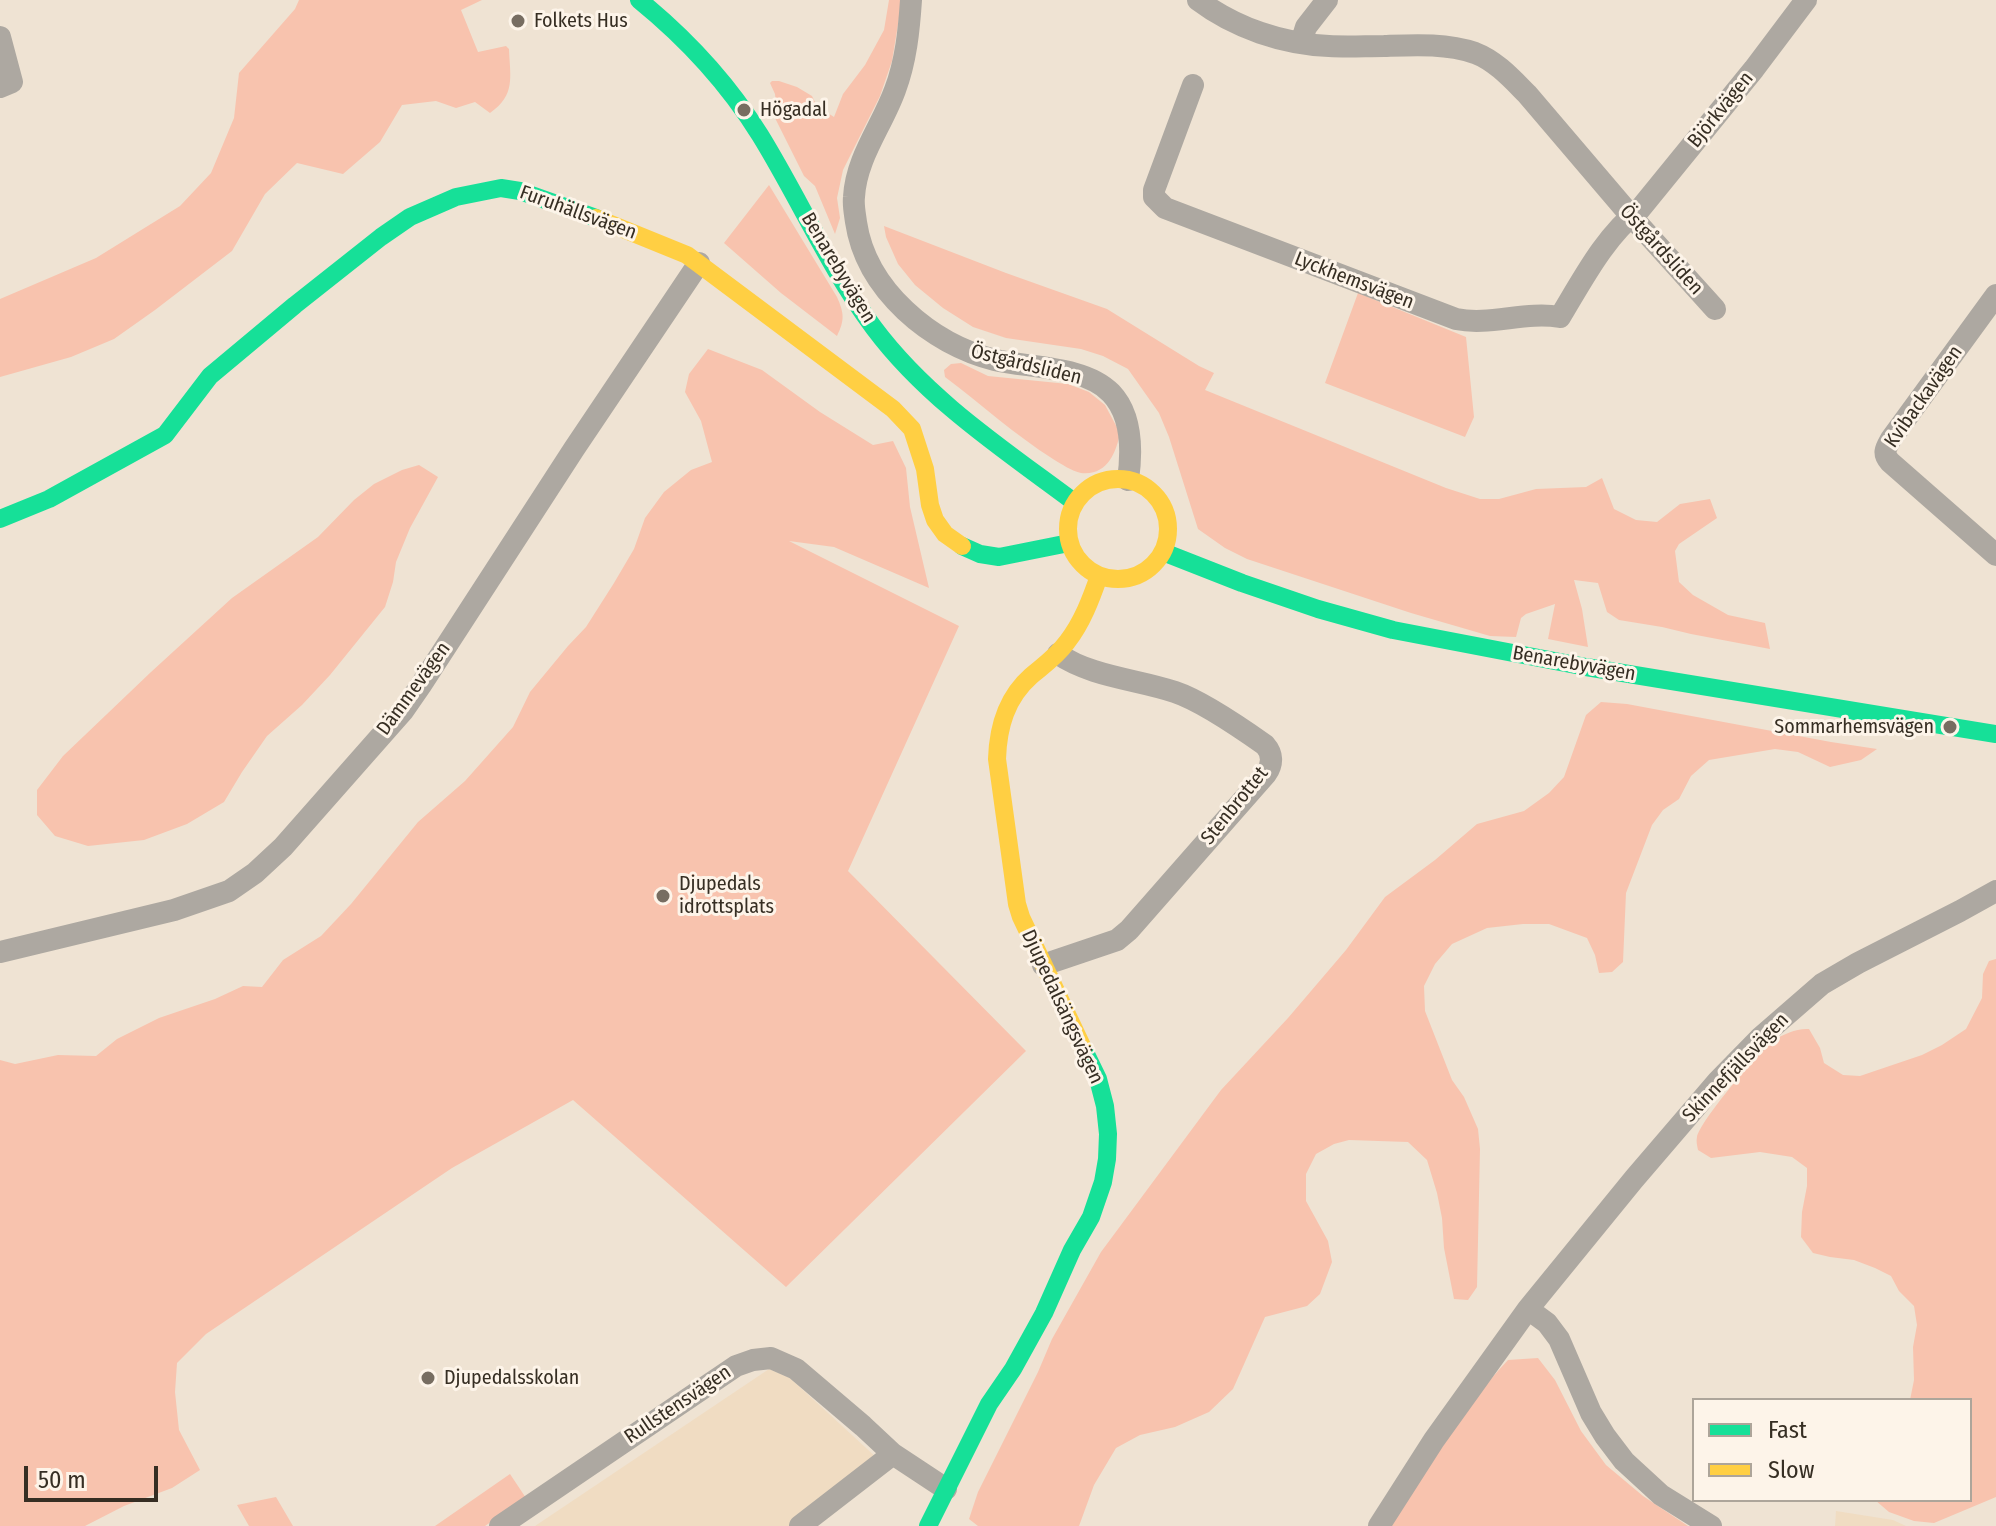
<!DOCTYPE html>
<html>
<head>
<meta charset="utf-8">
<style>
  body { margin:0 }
  #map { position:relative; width:1996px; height:1526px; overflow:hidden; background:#efe3d3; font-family:"Fira Sans Condensed",sans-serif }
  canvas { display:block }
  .legend { position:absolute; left:1692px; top:1398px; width:280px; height:104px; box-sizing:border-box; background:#fdf4e9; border:2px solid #ada59a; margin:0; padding:10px 14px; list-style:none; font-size:24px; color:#362e23 }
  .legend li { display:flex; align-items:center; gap:16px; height:40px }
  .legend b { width:40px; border:2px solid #ada59a }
  .scale { position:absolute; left:24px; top:1466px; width:134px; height:36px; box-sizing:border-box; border:4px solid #362e23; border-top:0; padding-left:10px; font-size:24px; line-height:28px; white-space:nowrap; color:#362e23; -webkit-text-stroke:6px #fdf4e9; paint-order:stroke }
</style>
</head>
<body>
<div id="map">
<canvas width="1996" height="1526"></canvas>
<ul class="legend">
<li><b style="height:10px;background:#16e098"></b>Fast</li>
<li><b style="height:10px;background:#ffcf43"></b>Slow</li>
</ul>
<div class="scale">50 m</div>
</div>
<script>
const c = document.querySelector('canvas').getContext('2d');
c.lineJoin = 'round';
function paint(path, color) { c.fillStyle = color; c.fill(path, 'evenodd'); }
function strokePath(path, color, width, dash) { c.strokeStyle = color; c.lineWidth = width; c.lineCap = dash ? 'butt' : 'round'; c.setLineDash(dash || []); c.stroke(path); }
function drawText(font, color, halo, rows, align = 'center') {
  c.font = font + ' "Fira Sans Condensed",sans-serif'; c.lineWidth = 6; c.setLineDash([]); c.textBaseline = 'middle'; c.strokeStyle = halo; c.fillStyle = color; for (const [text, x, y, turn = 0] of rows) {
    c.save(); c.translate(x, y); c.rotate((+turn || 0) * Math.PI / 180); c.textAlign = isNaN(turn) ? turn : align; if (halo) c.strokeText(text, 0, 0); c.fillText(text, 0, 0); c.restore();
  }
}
paint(new Path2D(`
  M769 1369 790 1378 878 1459 790 1526H535Z
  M1836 1511 1893 1520 1906 1526H1835Z`), '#f0dcc2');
paint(new Path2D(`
  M299 0H482L461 10 478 52 506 46 509 49C510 77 516 95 490 113L475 102 456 108 436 101 402 105 380 142 343 174 297 163 265 194 232 251 155 310 114 339 71 357 0 377V299L96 258 180 206 211 173 234 118 239 73 295 9Z
  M889 0H902L892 61 880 96 843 170 837 198 840 218 835 234 815 186 804 176 773 114 776 102 775 94 770 83 772 81H779L797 87 812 96 817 106 834 117 843 94 865 65 884 30Z
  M769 185 837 297C844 313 845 320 837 336L781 293 724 243Z
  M884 226 1006 273 1107 309 1199 366 1214 373 1205 390 1446 488 1480 499H1499L1536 489 1586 487 1602 478 1614 509 1636 520 1657 522 1680 504 1710 499 1717 518 1679 544 1675 551 1679 582 1693 595 1728 615 1765 623 1770 649 1691 634 1662 627 1619 620 1607 612 1598 583 1574 580 1582 609 1588 647 1548 639 1555 604 1526 614 1521 618 1516 637 1490 636 1411 613 1247 559 1225 548 1198 529 1169 437 1159 413 1128 369 1103 356 1081 349 1006 338 973 327 943 308 915 285 898 264 886 237Z
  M1358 293 1466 337 1474 417 1465 437 1325 383Z
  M708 349 762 370 820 412 873 445 893 441 906 468 910 507 929 588 834 547 789 541 959 626 848 871 1026 1051 786 1287 573 1100 452 1168 206 1334 177 1363 175 1392 179 1430 200 1470 172 1488 124 1506 85 1526H0V1060L15 1064 58 1055 96 1056 117 1039 159 1018 215 999 243 986 262 987 283 960 321 936 351 904 418 822 465 781 513 727 530 692 568 646 586 627 614 583 634 549 645 518 664 492 691 470 712 462 701 421 685 392 689 374Z
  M961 363 988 376 1068 384 1089 392 1105 405 1120 433C1116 453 1107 476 1081 473 1072 471 1061 464 1053 459 1015 435 981 404 945 377L944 370 951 364Z
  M419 465 438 477 410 528 396 562 393 582 385 607 330 675 302 705 267 736 242 772 224 802 187 824 144 840 88 846 55 836 37 815V790L63 756 151 672 232 598 318 537 354 500 374 484 402 470Z
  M1601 702 1627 704 1831 742 1877 749 1861 760 1830 767 1798 752 1775 749 1709 760 1691 776 1679 799 1663 810 1652 825 1626 893 1623 962 1612 972 1599 973 1595 955 1587 938 1549 924H1523L1487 928 1452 944 1435 964 1424 986 1425 1011 1452 1080 1464 1097 1478 1129 1480 1149 1477 1287 1468 1300 1454 1299 1444 1248 1442 1218 1437 1193 1427 1160 1408 1142 1349 1140 1334 1144 1316 1154 1306 1174V1201L1328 1241 1332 1262 1320 1294 1307 1306 1265 1317 1233 1389 1209 1412 1175 1427 1140 1435 1116 1448 1094 1485 1079 1526H978L969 1519 978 1492 1038 1372 1052 1339 1101 1252 1221 1090 1288 1018 1346 950 1385 897 1435 860 1477 824 1524 811 1549 793 1564 777 1586 715Z
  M1996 959V1497L1934 1523 1914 1521 1889 1512 1875 1500H1970V1400H1910L1914 1380 1913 1347 1917 1325 1914 1306 1899 1291 1891 1276 1875 1268 1854 1260 1830 1257 1813 1253 1801 1237 1802 1212 1807 1186V1168L1792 1157 1760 1152 1711 1158 1698 1150C1697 1145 1696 1141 1697 1137 1700 1121 1760 1050 1774 1040 1784 1034 1797 1028 1809 1029L1820 1048 1824 1063 1843 1075 1860 1076 1922 1055 1942 1045 1966 1029 1982 998 1983 974 1989 961Z
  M1538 1358 1555 1380 1581 1431 1606 1465 1643 1496 1688 1526H1391C1425 1468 1462 1409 1508 1360Z
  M510 1474 526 1498 485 1526H435Z
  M276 1497 293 1526H249L237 1505Z`), '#f8c3ae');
strokePath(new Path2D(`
  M911 0C909 30 906 61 895 90 882 126 856 158 854 197 853 205 855 214 856 222 866 290 931 344 995 360 1030 368 1085 366 1111 393 1133 416 1132 452 1128 480
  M1198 0C1235 28 1283 44 1329 46 1347 47 1365 46 1384 46 1413 45 1446 43 1475 53 1496 61 1512 79 1527 94L1631 216 1715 309
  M0 37 12 82 0 87
  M1301 43 1306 27 1327 0
  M1193 85 1154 190V197L1165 208 1456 319C1490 326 1525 311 1560 317 1583 279 1605 236 1640 209L1754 69 1806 0
  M1996 295 1891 439C1886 448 1882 453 1890 462L1996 555
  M0 952 174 910 229 891 255 873 283 847 403 711 421 685 574 449 699 263
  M1043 965 1117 940 1129 930 1266 774C1273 764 1273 754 1265 745 1241 728 1202 701 1175 692 1136 679 1092 677 1058 654
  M1528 1309 1547 1323 1559 1339 1591 1413 1605 1436 1624 1461 1661 1495 1711 1526
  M500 1526 736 1366 753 1360 771 1358 796 1369 863 1426 893 1454 946 1489
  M800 1526 893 1454
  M1379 1526 1434 1440 1528 1309 1634 1179 1718 1081 1761 1037 1822 984 1858 963 1960 911 1996 891`), '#ada8a1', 22);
strokePath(new Path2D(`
  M639 0C687 39 727 82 760 135 799 198 829 268 874 328 927 399 1003 449 1074 502
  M0 519 49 499 165 435 210 376 295 305 381 237 410 217 456 197 501 188 520 191 596 218
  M962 546 980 554 999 557 1069 543
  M1163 552 1242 583 1318 609 1393 630 1586 667 1996 734
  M928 1526 989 1404 1013 1369 1044 1313 1072 1250 1091 1217 1103 1182 1107 1159 1108 1134 1105 1106 1098 1079 1083 1048`), '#16e098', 18);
strokePath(new Path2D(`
  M596 218 687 255 893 409 912 429 925 469 930 505 935 520 945 534 962 546
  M1068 529a50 50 0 1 1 100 0a50 50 0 1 1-100 0Z
  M1083 1048 1021 917 1017 904 997 759C998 727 1006 698 1031 676 1044 665 1057 656 1067 642 1082 623 1091 599 1099 576`), '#ffcf43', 18);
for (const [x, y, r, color] of [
  [518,21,8,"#776d61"],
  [744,110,8,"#776d61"],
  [1950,727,8,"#776d61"],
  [663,896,8,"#776d61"],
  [428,1378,8,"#776d61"]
]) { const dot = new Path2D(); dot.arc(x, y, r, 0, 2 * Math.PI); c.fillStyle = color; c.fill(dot); strokePath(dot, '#fdf4e9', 3); }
drawText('20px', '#362e23', '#fdf4e9', [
  ["Folkets Hus",534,21],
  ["Högadal",760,110],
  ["Sommarhemsvägen",1934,727,"right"],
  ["Djupedals",679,884],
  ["idrottsplats",679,907],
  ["Djupedalsskolan",444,1378]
], 'left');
drawText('20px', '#362e23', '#fdf4e9', [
  ["Björkvägen",1721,110,-51],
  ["Furuhällsvägen",578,213,20],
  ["Östgårdsliden",1661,250,48],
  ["Benarebyvägen",838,268,59],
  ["Lyckhemsvägen",1354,281,21],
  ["Östgårdsliden",1026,365,14],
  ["Kvibackavägen",1924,397,-55],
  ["Benarebyvägen",1574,664,10],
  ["Dämmevägen",414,689,-54],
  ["Stenbrottet",1235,806,-51],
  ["Djupedalsängsvägen",1062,1007,65],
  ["Skinnefjällsvägen",1736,1068,-46],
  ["Rullstensvägen",678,1405,-34]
]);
</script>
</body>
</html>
